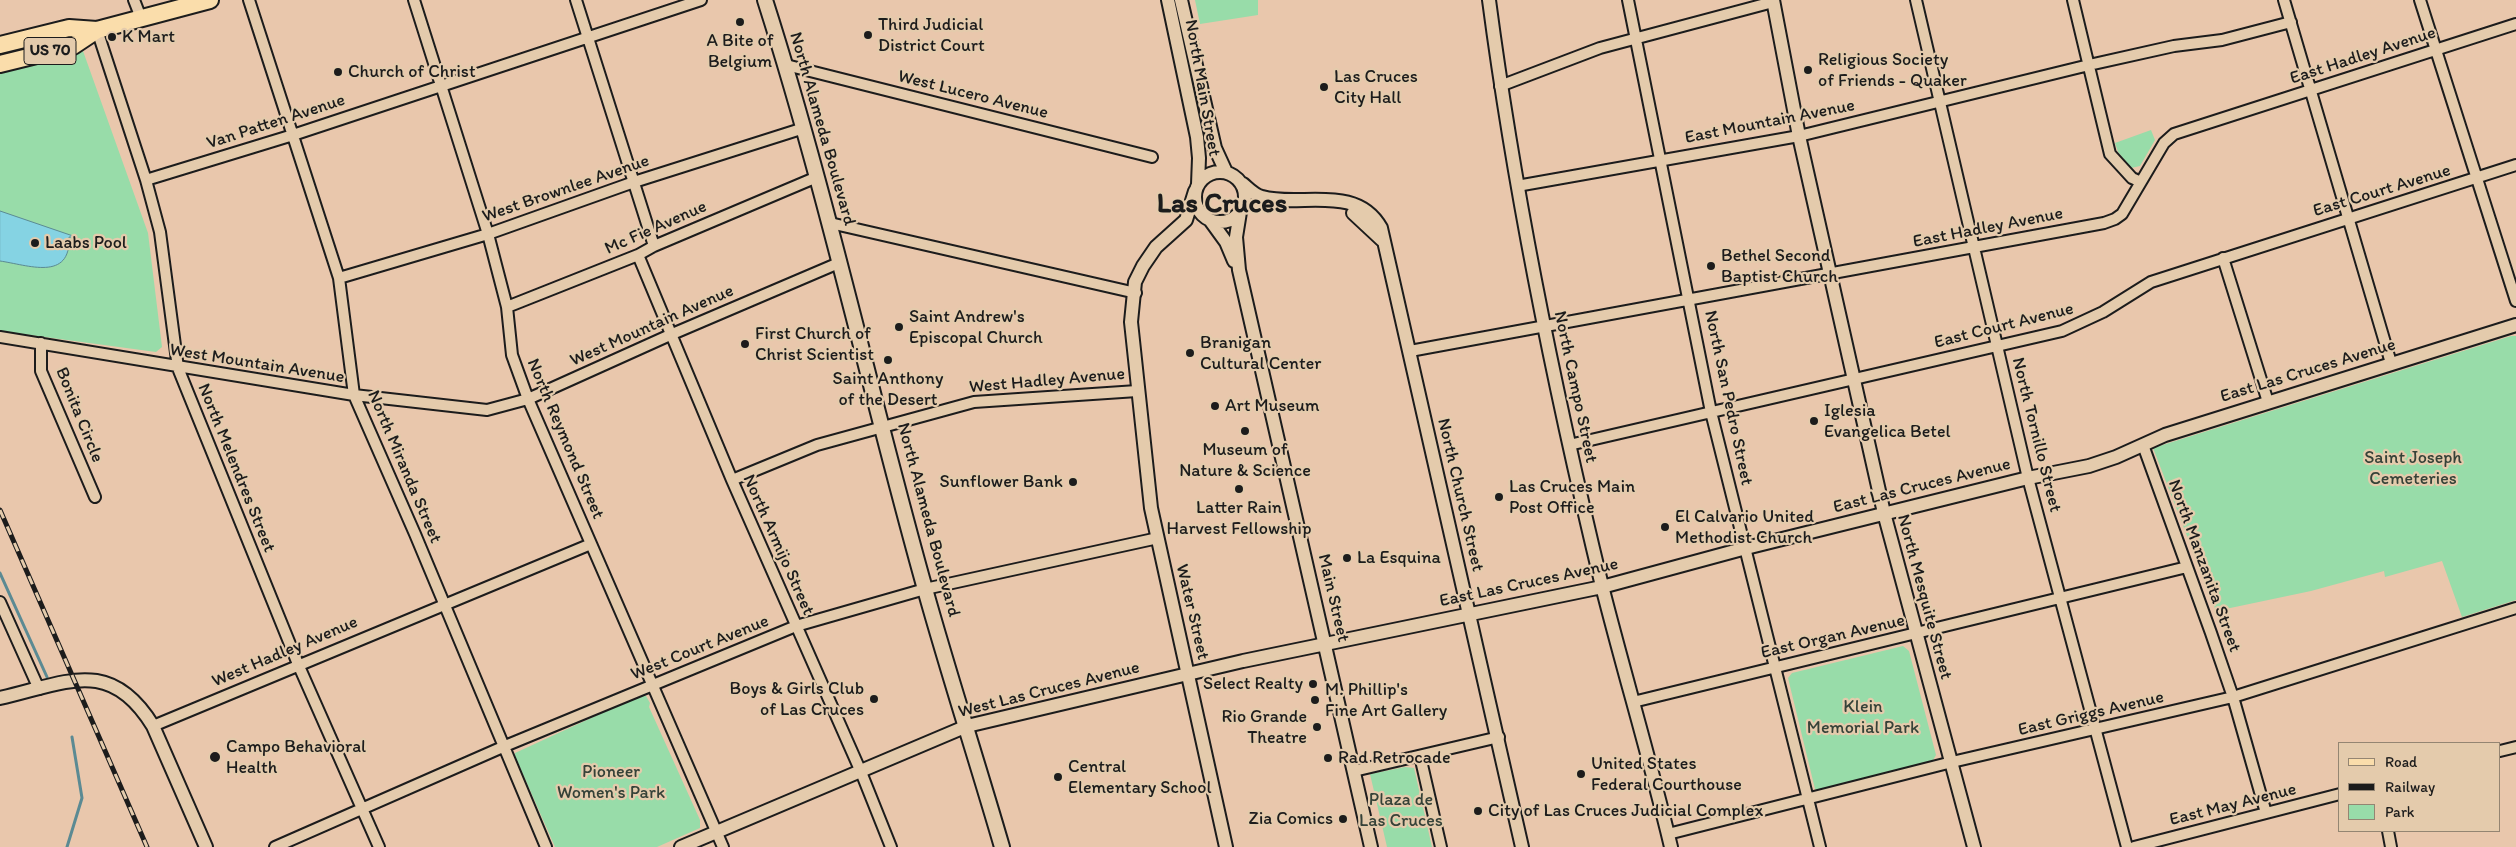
<!DOCTYPE html>
<html>
<head>
<meta charset="utf-8">
<style>
  body { margin:0 }
  #map { position:relative; width:2516px; height:847px; overflow:hidden; background:#e9c7ac; font-family:Itim,sans-serif }
  canvas { display:block }
  .legend { position:absolute; left:2338px; top:742px; width:162px; height:90px; box-sizing:border-box; background:#e4cbac; border:1px solid #948572; margin:0; padding:6px 9px; list-style:none; font-size:15px; color:#1c1c1c }
  .legend li { display:flex; align-items:center; gap:10px; height:25px }
  .legend b { width:25px; border:1px solid #948572 }
</style>
</head>
<body>
<div id="map">
<canvas width="2516" height="847"></canvas>
<ul class="legend">
<li><b style="height:6px;background:#faddab"></b>Road</li>
<li><b style="height:6px;background:#1c1c1c"></b>Railway</li>
<li><b style="height:14px;background:#98dca9"></b>Park</li>
</ul>
</div>
<script>
const c = document.querySelector('canvas').getContext('2d');
c.lineJoin = 'round';
function paint(path, color) { c.fillStyle = color; c.fill(path, 'evenodd'); }
function strokePath(path, color, width, dash) { c.strokeStyle = color; c.lineWidth = width; c.lineCap = dash ? 'butt' : 'round'; c.setLineDash(dash || []); c.stroke(path); }
function drawText(font, color, halo, rows, align = 'center') {
  c.font = font + ' Itim,sans-serif'; c.lineWidth = 4.5; c.setLineDash([]); c.textBaseline = 'middle'; c.strokeStyle = halo; c.fillStyle = color; for (const [text, x, y, turn = 0] of rows) {
    c.save(); c.translate(x, y); c.rotate((+turn || 0) * Math.PI / 180); c.textAlign = isNaN(turn) ? turn : align; if (halo) c.strokeText(text, 0, 0); c.fillText(text, 0, 0); c.restore();
  }
}
paint(new Path2D(`
  M1195 0H1258V15L1200 24Z
  M83 51 148 233 162 347 156 352 0 331V73Z
  M2151 130 2155 140 2140 166 2131 168 2118 152 2115 143Z
  M2511 336H2516V600L2462 617 2442 561 2385 577 2384 571 2311 591 2216 611 2153 448Z
  M1903 646 1909 651 1936 755 1932 762 1819 791 1815 789 1788 678 1792 673Z
  M639 696H646L650 703 649 707 700 820V828L657 847H555L518 763 515 760V753Z
  M1405 767 1414 768 1432 847H1387L1370 774Z`), '#98dca9');
const water = new Path2D(`
  M0 211 76 237H69C71 282 28 265 0 261Z`);
paint(water, '#85d3e3');
strokePath(water, '#5b8a93', 1);
strokePath(new Path2D(`
  M0 573 47 677
  M67 847 82 798 72 737`), '#5b8a93', 3);
const minor = new Path2D(`
  M134 0 141 18
  M249 0 339 278 354 395 415 534 546 847
  M414 0 488 234 507 307 512 355 528 399 723 847
  M576 0 654 246
  M1628 0 1711 412 1820 847
  M1916 0 2028 478 2127 847
  M2073 0 2110 154 2132 178 2141 182
  M2284 0 2391 363
  M2420 0 2516 301
  M97 30 146 180 160 232 178 368 298 664 379 847
  M786 65 1152 157
  M1500 86 1600 48 1773 2
  M146 180 293 135 701 0
  M1517 186 1799 136 2089 65 2174 46 2222 40 2291 22
  M830 223 1136 293
  M638 255 732 480 861 772 891 847
  M2223 258 2268 402
  M339 278 488 234 634 182 804 128
  M507 307 638 255 654 246 817 177
  M0 337 354 395 487 410 528 399 670 335 841 262
  M41 343V371L95 497
  M1410 351 2104 223 2115 219 2122 214 2164 143 2174 134 2516 24
  M1569 445 2062 331 2103 312 2151 282 2516 165
  M2143 445 2211 633 2233 697 2266 813
  M732 480 817 445 974 402 1137 391
  M0 602 39 689
  M1633 702 2187 567
  M153 726 591 544
  M2500 751 2516 747
  M1420 756 1441 847
  M1354 771 1499 737
  M2388 831 2391 847
  M1668 834 1952 762 2233 697 2516 608
  M275 847 505 746 796 626 925 589 1158 538
  M2134 847 2340 794`);
const tertiary = new Path2D(`
  M1168 0 1197 137 1199 158 1198 184
  M1181 0 1215 148 1226 172
  M1489 0C1515 197 1555 392 1602 586 1624 673 1650 759 1671 847
  M1773 0 1799 136 1884 513 1974 847
  M1195 197a25 25 0 1 1 50 0a25 25 0 1 1-50 0Z
  M1243 184C1249 189 1254 195 1262 197 1299 208 1356 183 1381 228L1522 847
  M1195 191 1186 220 1156 247 1143 266 1135 282 1131 322 1151 508 1226 847
  M1240 212 1236 237 1239 270 1371 847
  M1353 213 1382 240
  M1210 220 1226 242 1234 261
  M0 698C66 683 110 656 153 726L206 847
  M681 847 967 726 1243 661 1602 587 1746 548 2028 478 2089 466 2116 457 2165 435 2516 325`);
const secondary = new Path2D(`
  M765 0C827 194 870 393 925 589 949 675 977 761 1002 847`);
const primary = new Path2D(`
  M0 45 69 28 97 30 210 0
  M0 64 73 46 97 30`);
strokePath(minor, '#1c1c1c', 14);
strokePath(tertiary, '#1c1c1c', 16);
strokePath(secondary, '#1c1c1c', 18);
strokePath(primary, '#1c1c1c', 20);
strokePath(minor, '#e4cbac', 10);
strokePath(tertiary, '#e4cbac', 12);
strokePath(secondary, '#e4cbac', 14);
strokePath(primary, '#faddab', 16);
const rail = new Path2D(`
  M0 510 147 847`);
strokePath(rail, '#1c1c1c', 5);
strokePath(rail, '#e4cbac', 3, [9]);
for (const [x, y, r, color] of [
  [740,22,5,"#1c1c1c"],
  [868,35,5,"#1c1c1c"],
  [112,37,5,"#1c1c1c"],
  [1808,70,5,"#1c1c1c"],
  [338,72,5,"#1c1c1c"],
  [1324,87,5,"#1c1c1c"],
  [35,243,5,"#1c1c1c"],
  [1711,266,5,"#1c1c1c"],
  [899,327,5,"#1c1c1c"],
  [745,344,5,"#1c1c1c"],
  [1190,353,5,"#1c1c1c"],
  [888,360,5,"#1c1c1c"],
  [1215,406,5,"#1c1c1c"],
  [1814,421,5,"#1c1c1c"],
  [1245,431,5,"#1c1c1c"],
  [1073,482,5,"#1c1c1c"],
  [1239,489,5,"#1c1c1c"],
  [1499,497,5,"#1c1c1c"],
  [1665,527,5,"#1c1c1c"],
  [1347,558,5,"#1c1c1c"],
  [1313,684,5,"#1c1c1c"],
  [874,699,5,"#1c1c1c"],
  [1315,700,5,"#1c1c1c"],
  [1317,727,5,"#1c1c1c"],
  [215,757,6,"#1c1c1c"],
  [1328,758,5,"#1c1c1c"],
  [1581,774,5,"#1c1c1c"],
  [1058,777,5,"#1c1c1c"],
  [1478,811,5,"#1c1c1c"],
  [1343,819,5,"#1c1c1c"]
]) { const dot = new Path2D(); dot.arc(x, y, r, 0, 2 * Math.PI); c.fillStyle = color; c.fill(dot); strokePath(dot, '#e4cbac', 2); }
for (const [x, y, w] of [
  [50,51,52]
]) { const box = new Path2D(); box.roundRect(x - w / 2, y - 13.5, w, 27, 4); c.fillStyle = '#e4cbac'; c.fill(box); strokePath(box, '#1c1c1c', 1); }
drawText('bold 16px', '#1c1c1c', null, [
  ["US 70",50,51]
]);
drawText('18px', '#1c1c1c', '#e4cbac', [
  ["Third Judicial",878,25],
  ["District Court",878,46],
  ["K Mart",122,37],
  ["A Bite of",740,41,"center"],
  ["Belgium",740,62,"center"],
  ["Religious Society",1818,60],
  ["of Friends - Quaker",1818,81],
  ["Church of Christ",348,72],
  ["Las Cruces",1334,77],
  ["City Hall",1334,98],
  ["Laabs Pool",45,243],
  ["Bethel Second",1721,256],
  ["Baptist Church",1721,277],
  ["Saint Andrew's",909,317],
  ["Episcopal Church",909,338],
  ["First Church of",755,334],
  ["Christ Scientist",755,355],
  ["Branigan",1200,343],
  ["Cultural Center",1200,364],
  ["Saint Anthony",888,379,"center"],
  ["of the Desert",888,400,"center"],
  ["Art Museum",1225,406],
  ["Iglesia",1824,411],
  ["Evangelica Betel",1824,432],
  ["Museum of",1245,450,"center"],
  ["Nature & Science",1245,471,"center"],
  ["Sunflower Bank",1063,482,"right"],
  ["Las Cruces Main",1509,487],
  ["Post Office",1509,508],
  ["Latter Rain",1239,508,"center"],
  ["Harvest Fellowship",1239,529,"center"],
  ["El Calvario United",1675,517],
  ["Methodist Church",1675,538],
  ["La Esquina",1357,558],
  ["Select Realty",1303,684,"right"],
  ["Boys & Girls Club",864,689,"right"],
  ["of Las Cruces",864,710,"right"],
  ["M. Phillip's",1325,690],
  ["Fine Art Gallery",1325,711],
  ["Rio Grande",1307,717,"right"],
  ["Theatre",1307,738,"right"],
  ["Campo Behavioral",226,747],
  ["Health",226,768],
  ["Rad Retrocade",1338,758],
  ["United States",1591,764],
  ["Federal Courthouse",1591,785],
  ["Central",1068,767],
  ["Elementary School",1068,788],
  ["City of Las Cruces Judicial Complex",1488,811],
  ["Zia Comics",1333,819,"right"]
], 'left');
drawText('18px', '#1c1c1c', '#e4cbac', [
  ["East Hadley Avenue",2363,56,-18],
  ["North Main Street",1202,88,80],
  ["West Lucero Avenue",973,95,14],
  ["Van Patten Avenue",276,122,-18],
  ["East Mountain Avenue",1770,122,-11],
  ["North Alameda Boulevard",822,129,74],
  ["West Brownlee Avenue",566,189,-19],
  ["East Court Avenue",2382,191,-17],
  ["Mc Fie Avenue",656,228,-24],
  ["East Hadley Avenue",1988,228,-11],
  ["West Mountain Avenue",652,326,-24],
  ["East Court Avenue",2004,326,-14],
  ["West Mountain Avenue",257,364,9],
  ["East Las Cruces Avenue",2308,371,-17],
  ["West Hadley Avenue",1047,381,-5],
  ["North Campo Street",1575,387,78],
  ["North San Pedro Street",1728,398,78],
  ["Bonita Circle",79,415,68],
  ["North Tornillo Street",2036,435,76],
  ["North Reymond Street",565,439,67],
  ["North Miranda Street",404,467,67],
  ["North Melendres Street",236,468,68],
  ["East Las Cruces Avenue",1922,486,-14],
  ["North Church Street",1460,495,77],
  ["North Alameda Boulevard",928,520,75],
  ["North Armijo Street",778,545,66],
  ["North Manzanita Street",2204,566,70],
  ["East Las Cruces Avenue",1529,583,-12],
  ["North Mesquite Street",1924,597,75],
  ["Main Street",1333,598,77],
  ["Water Street",1192,612,77],
  ["East Organ Avenue",1833,637,-13],
  ["West Court Avenue",700,648,-22],
  ["West Hadley Avenue",285,652,-23],
  ["West Las Cruces Avenue",1049,690,-14],
  ["East Griggs Avenue",2091,714,-13],
  ["East May Avenue",2233,805,-14]
]);
drawText('18px', '#354238', '#e4cbac', [
  ["Saint Joseph",2413,458],
  ["Cemeteries",2413,479],
  ["Klein",1863,707],
  ["Memorial Park",1863,728],
  ["Pioneer",611,772],
  ["Women's Park",611,793],
  ["Plaza de",1401,800],
  ["Las Cruces",1401,821]
]);
drawText('bold 28px', '#1c1c1c', '#e4cbac', [
  ["Las Cruces",1222,205]
]);
</script>
</body>
</html>
